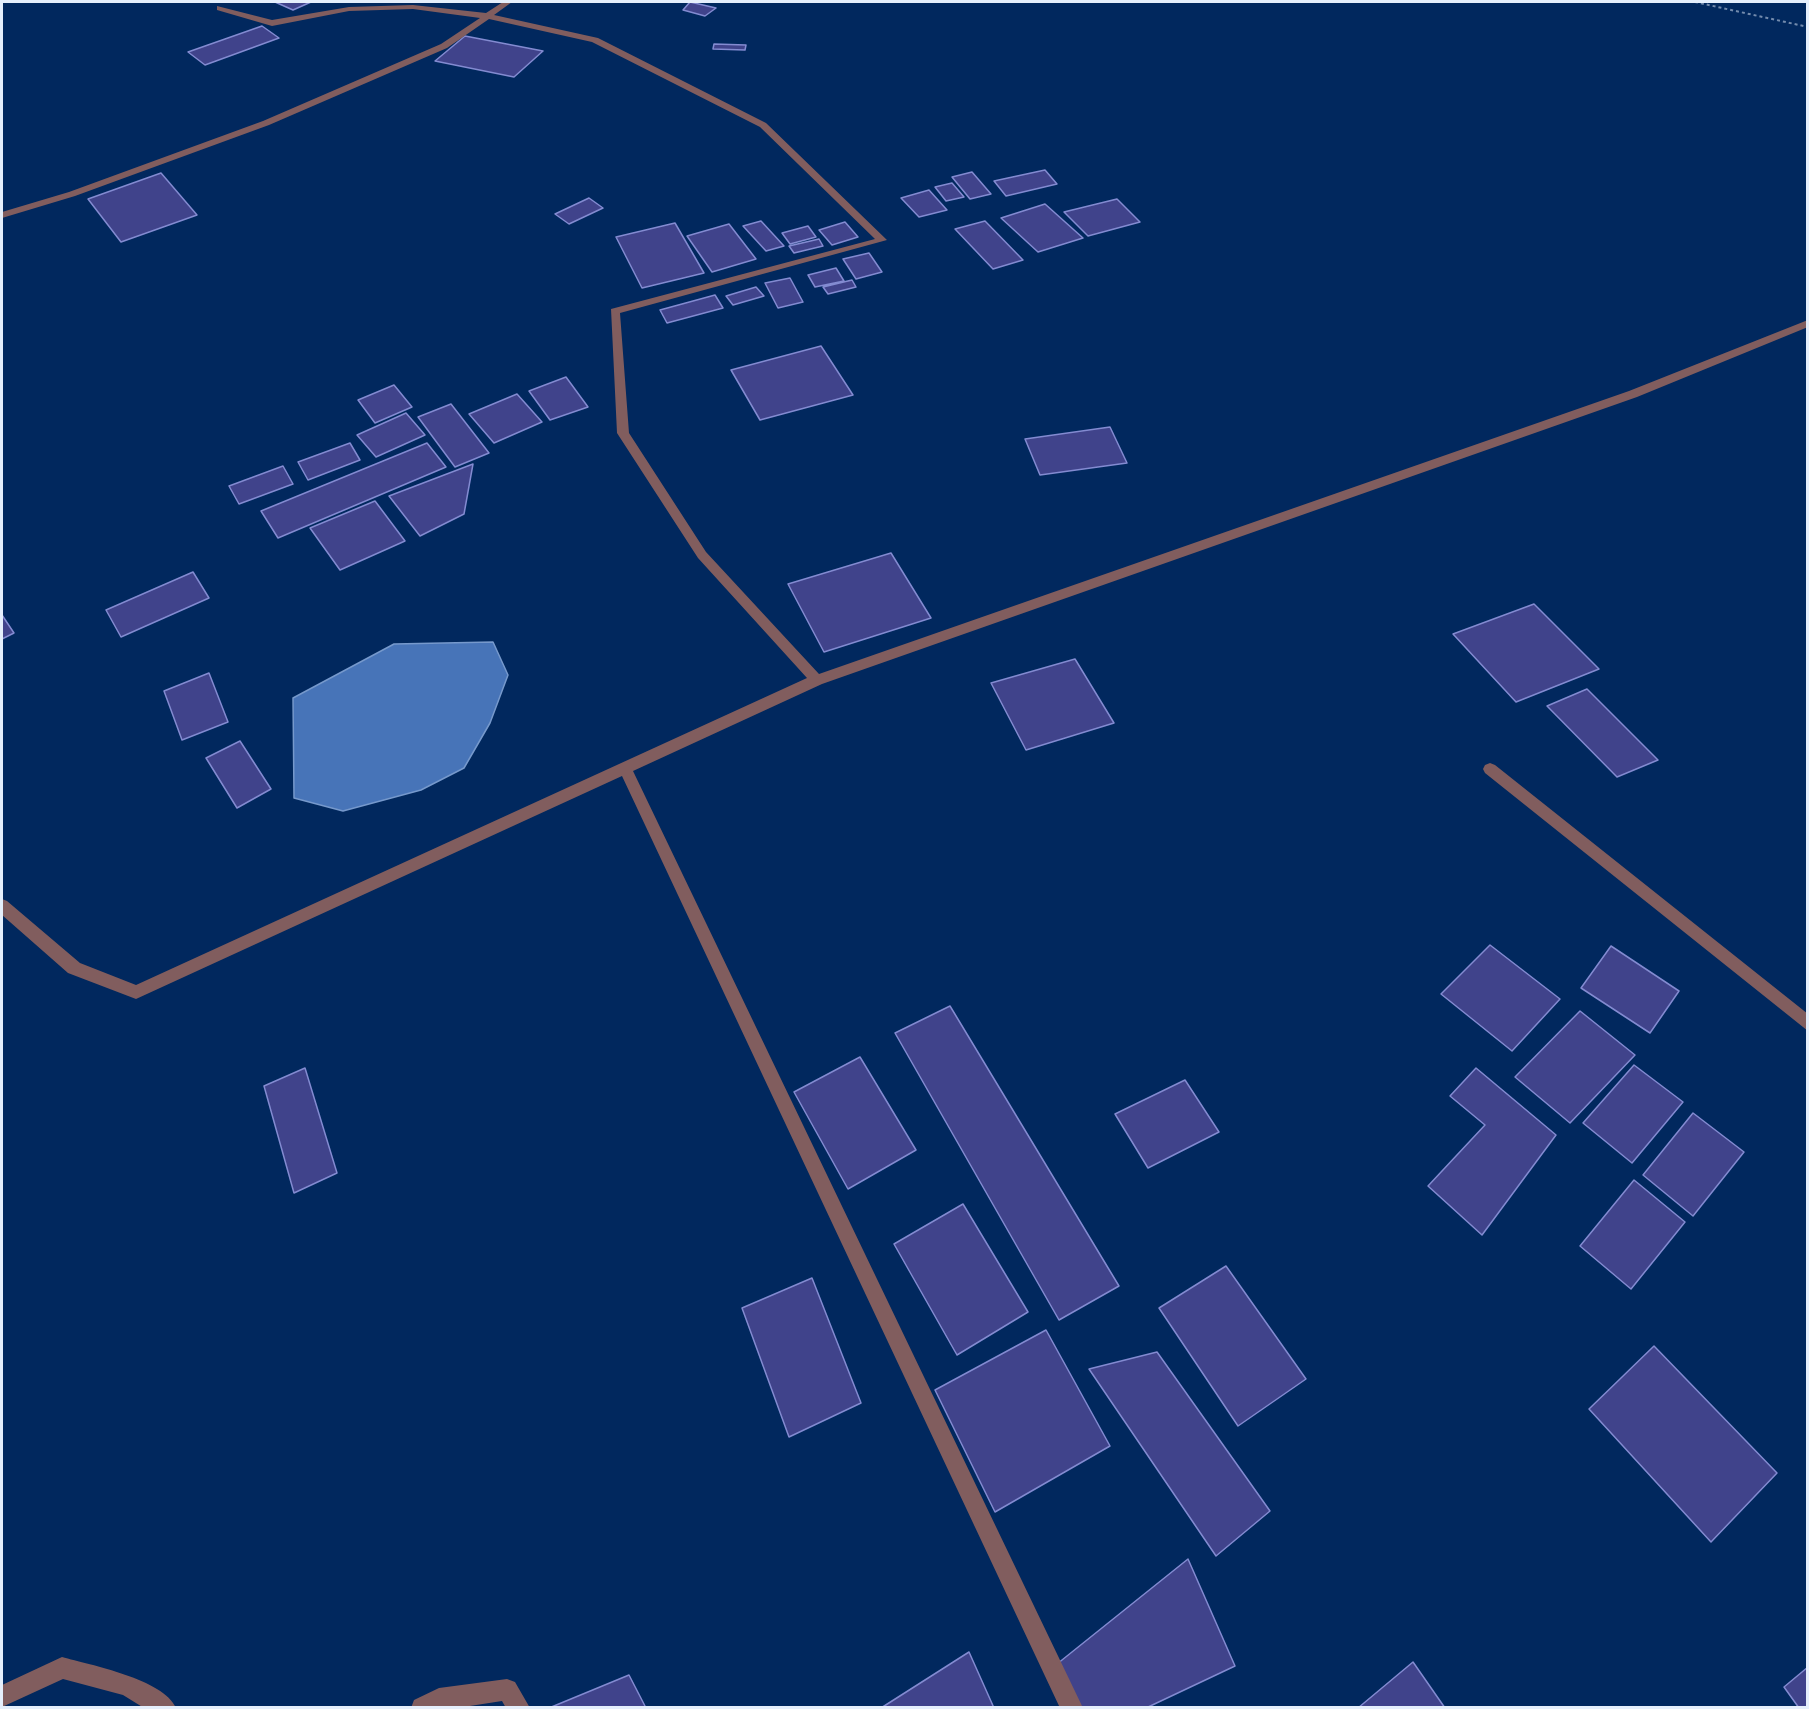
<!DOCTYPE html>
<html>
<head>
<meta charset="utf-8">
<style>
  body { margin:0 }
  #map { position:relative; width:1809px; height:1709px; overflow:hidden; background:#01285e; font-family:"Fira Sans",sans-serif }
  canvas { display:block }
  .frame { position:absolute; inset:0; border:3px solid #e5effc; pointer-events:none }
</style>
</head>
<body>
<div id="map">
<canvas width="1809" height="1709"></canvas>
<div class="frame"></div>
</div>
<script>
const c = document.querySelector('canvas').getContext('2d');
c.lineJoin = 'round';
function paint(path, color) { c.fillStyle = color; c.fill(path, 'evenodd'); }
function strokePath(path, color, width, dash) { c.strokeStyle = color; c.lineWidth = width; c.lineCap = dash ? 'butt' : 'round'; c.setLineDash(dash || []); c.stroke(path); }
const water = new Path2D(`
  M493 642 508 675 490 723 464 768 421 790 343 811 294 798 293 698 394 644Z`);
paint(water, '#4774b8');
strokePath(water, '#7699cc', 1.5);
const building = new Path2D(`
  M275 2H311L293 10Z
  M690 2 716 8 705 16 683 10Z
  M262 26 279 38 205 65 188 52Z
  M465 36 543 51 514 77 435 61Z
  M714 44 746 45 745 50 713 49Z
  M1045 170 1057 184 1006 196 994 181Z
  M972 172 991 194 970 199 952 177Z
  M161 173 197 215 121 242 88 199Z
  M952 183 964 197 946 201 935 187Z
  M929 190 947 210 919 217 901 198Z
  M589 198 603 208 569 224 555 214Z
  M1117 199 1140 222 1088 236 1064 212Z
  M1045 204 1083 238 1038 252 1001 218Z
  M761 221 784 246 766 251 743 226Z
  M985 221 1023 260 993 269 955 229Z
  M845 222 858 237 832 245 819 230Z
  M675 223 704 273 642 288 616 237Z
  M729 224 756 259 712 272 687 236Z
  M808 226 816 237 790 244 782 233Z
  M819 239 823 246 794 253 789 246Z
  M869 253 882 272 856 279 843 259Z
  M836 268 844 281 815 287 808 275Z
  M790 278 803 302 778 308 765 283Z
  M852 280 856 287 828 294 823 287Z
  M756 287 764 296 733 305 726 296Z
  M715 295 723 308 667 323 660 310Z
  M821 346 853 395 760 420 731 370Z
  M566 377 588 407 550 420 529 391Z
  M394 385 412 407 375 423 358 400Z
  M517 394 542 422 494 443 469 414Z
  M451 404 489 453 455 467 418 417Z
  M406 413 425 435 376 457 357 435Z
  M1110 427 1127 463 1040 475 1025 439Z
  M350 443 360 460 308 480 298 462Z
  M427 443 446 467 278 538 261 511Z
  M473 464 464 514 420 536 389 496Z
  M283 466 293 484 239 504 229 486Z
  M375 501 405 541 340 570 310 528Z
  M891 553 931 618 824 652 788 584Z
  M193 572 209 598 121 637 106 610Z
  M1534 604 1599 669 1516 702 1453 634Z
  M2 615 14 633 2 639Z
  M1075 659 1114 723 1026 750 991 683Z
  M209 673 228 722 182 740 164 691Z
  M1587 689 1658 760 1617 777 1547 706Z
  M240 741 271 789 237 808 206 758Z
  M1490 945 1560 999 1512 1051 1441 994Z
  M1611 946 1679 991 1650 1033 1581 988Z
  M950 1006 1119 1286 1059 1320 895 1033Z
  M1580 1011 1635 1055 1570 1123 1515 1077Z
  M860 1057 916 1150 848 1189 794 1092Z
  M1634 1065 1683 1102 1632 1163 1583 1123Z
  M305 1068 337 1173 294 1193 264 1086Z
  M1476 1068 1556 1135 1482 1235 1428 1186 1485 1125 1450 1096Z
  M1185 1080 1219 1132 1148 1168 1115 1114Z
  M1693 1113 1744 1152 1693 1216 1643 1175Z
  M1634 1180 1685 1222 1631 1289 1580 1246Z
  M963 1204 1028 1312 957 1355 894 1244Z
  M1226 1266 1306 1379 1238 1426 1159 1308Z
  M812 1278 861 1403 789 1437 742 1308Z
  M1046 1330 1110 1446 995 1512 935 1390Z
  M1654 1346 1777 1473 1711 1542 1589 1409Z
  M1157 1352 1270 1511 1216 1556 1089 1369Z
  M1188 1559 1235 1666 1146 1708H1081L1057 1664Z
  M969 1652 994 1708H881Z
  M1413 1662 1445 1708H1358Z
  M1808 1667V1708H1799L1784 1687Z
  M629 1675 646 1708H549Z`);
paint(building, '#40438b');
strokePath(building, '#838bd1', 1.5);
strokePath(new Path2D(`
  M1695 2 1808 27`), '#738bad', 2, [3, 3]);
paint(new Path2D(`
  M503 2H512L494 15 598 38 766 123 887 240 620 313 629 433 706 552 819 674 1629 391 1808 320V327L1637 397 822 684 633 771 1083 1708H1060L622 776 136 999 68 973 2 915V899L7 901 80 963 136 985 807 678 698 558 617 433 611 309 875 239 760 127 592 42 489 19 447 48 269 125 75 196 2 218V212L69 192 263 121 441 44 480 18 413 9 349 11 272 26 217 10V6L272 20 349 7 413 5 486 13Z
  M1490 763 1495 765 1808 1014V1031L1485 773 1483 769 1485 765Z
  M62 1657C90 1665 164 1679 176 1708H144L123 1695 63 1679 2 1707V1685Z
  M507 1679 515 1682 530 1708H506L502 1701 457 1708H411L414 1700 439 1688Z`), '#815d5e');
</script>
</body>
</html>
